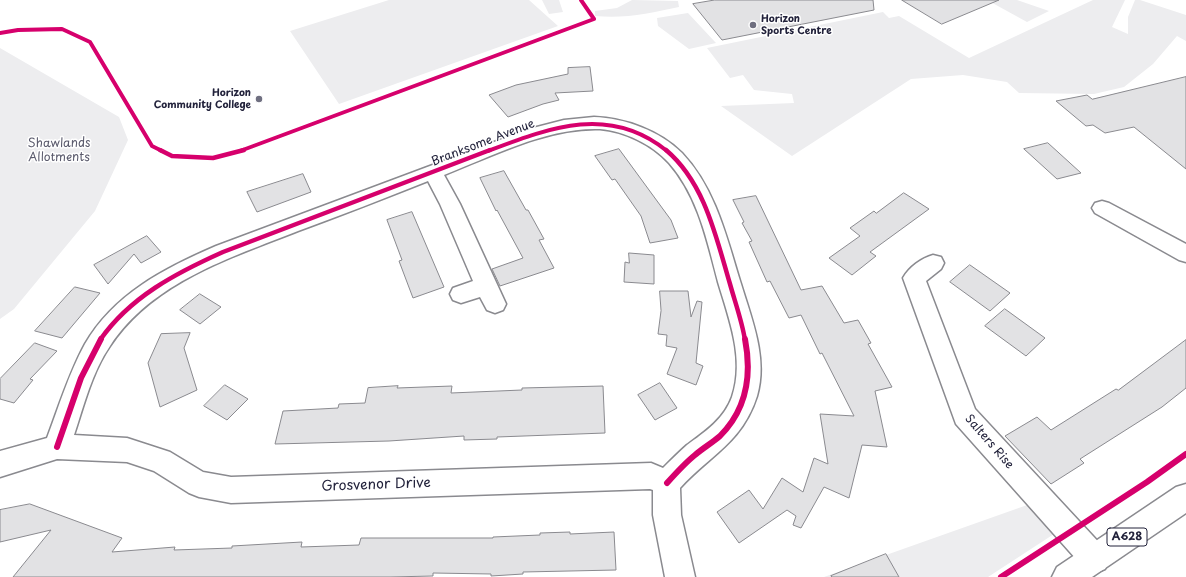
<!DOCTYPE html>
<html>
<head>
<meta charset="utf-8">
<style>
  body { margin:0 }
  canvas { display:block; background:#fff }
</style>
</head>
<body>
<canvas width="1186" height="577"></canvas>
<script>
const c = document.querySelector('canvas').getContext('2d');
c.lineJoin = 'round';
function paint(path, color) { c.fillStyle = color; c.fill(path, 'evenodd'); }
function strokePath(path, color, width, dash) { c.strokeStyle = color; c.lineWidth = width; c.lineCap = dash ? 'butt' : 'round'; c.setLineDash(dash || []); c.stroke(path); }
function drawText(font, color, halo, rows, align = 'center') {
  c.font = font + ' "Playpen Sans",sans-serif'; c.lineWidth = 3; c.setLineDash([]); c.textBaseline = 'middle'; c.strokeStyle = halo; c.fillStyle = color; for (const [text, x, y, turn = 0] of rows) {
    c.save(); c.translate(x, y); c.rotate((+turn || 0) * Math.PI / 180); c.textAlign = isNaN(turn) ? turn : align; if (halo) c.strokeText(text, 0, 0); c.fillText(text, 0, 0); c.restore();
  }
}
paint(new Path2D(`
  M389 0H529L558 26 339 104 290 31Z
  M542 0H559L563 12 549 14Z
  M632 0 678 1 679 7C651 13 625 19 595 16V11L617 8Z
  M987 0H1017L1049 11 1027 22Z
  M1093 0H1125L1112 27 1128 34V17L1135 0H1140L1186 15V41L1177 36 1153 64 1124 87 1094 94 1019 93 1007 82 963 75 911 79 792 156 721 106 794 103 792 94 754 90 743 75 730 78 707 48 883 12 889 18 899 16 969 58Z
  M688 13 716 43 689 49 658 26 657 18Z
  M0 48 119 117 128 140 95 211 14 309 0 319Z
  M1030 504 1054 534 988 577H824Z`), '#ededef');
const building = new Path2D(`
  M715 0H873L874 10 722 40 693 4Z
  M902 0H999L942 24Z
  M590 67 593 91 555 93 559 100 543 104 508 117 489 95 516 85 568 74V68Z
  M1186 77V169L1134 127 1105 133 1093 125 1086 126 1056 101 1087 95 1092 99Z
  M1048 143 1081 173 1057 179 1024 149Z
  M619 149 671 220 678 238 650 243 641 216 615 179 612 180 595 156Z
  M504 171 526 210H528L544 239 539 240 554 268 500 286 492 269 523 258 497 210 496 211 480 178Z
  M303 174 311 192 257 212 247 192Z
  M904 193 929 209 870 252 876 256 852 275 829 258 860 236 850 228 874 211 876 213Z
  M756 196 801 290 822 286 844 323 858 320 871 343 868 344 892 387 875 391 887 447 862 445 849 498 824 487 801 528 793 525 796 516 787 510 739 543 717 512 749 490 763 509 782 478 803 492 814 458 828 464 820 414 854 416 822 353 820 354 801 315 789 318 770 281 767 282 749 242 752 241 742 223 744 222 733 200Z
  M412 212 444 287 413 298 399 261 402 260 387 220Z
  M147 236 161 252 141 263 134 254 108 284 94 265Z
  M629 253 654 255V284L624 282 625 262 629 263Z
  M970 265 1010 293 990 311 950 282Z
  M75 287 100 293 62 338 35 331Z
  M660 291H688L691 317 697 301 702 302 696 363 703 366 696 385 667 374 677 348 666 346 667 335 658 334 661 311Z
  M200 294 221 307 200 324 180 310Z
  M1005 309 1045 338 1026 356 985 326Z
  M190 333 184 348 197 390 160 407 148 363 161 334Z
  M1186 340V388L1162 407 1080 459 1084 463 1051 484 1005 436 1037 417 1051 430 1116 389 1118 390Z
  M35 343 57 351 30 379 33 380 14 403 0 399V379Z
  M660 383 677 408 655 420 638 395Z
  M225 385 248 399 227 420 204 406Z
  M398 386 397 388 452 386 451 393 522 390V388L603 386 605 433 497 437V439L464 440V436L389 441 275 444 283 411 338 408 339 404 365 403 368 388Z
  M30 504 122 538 112 552 175 547 174 550 232 548V546L302 542 301 547 359 545 361 538H493V537L540 535V533L570 532V534L614 532 616 570 523 572V574L491 576V574L433 573V576L390 577H13L51 530 0 542V510Z
  M886 554 899 577H832L831 576Z`);
paint(building, '#e2e2e4');
strokePath(building, '#8a8a8f', 1);
const street = new Path2D(`
  M594 117C625 118 660 131 682 153 716 189 727 239 741 284 752 320 768 359 757 396 742 443 710 455 680 488L681 515 695 577H665L653 515V490L650 489 231 503 199 497 189 493 154 471 127 462 57 459 0 477V451L47 438C59 406 69 373 85 344 114 294 165 268 216 246L529 129 564 120ZM600 129C624 131 652 144 669 163 698 196 707 240 718 282 729 319 745 359 732 397 724 419 705 432 687 445 679 452 671 460 663 468L651 463 231 477 203 472 170 452 127 438 74 435C84 405 92 372 110 346 152 282 230 258 298 231 342 215 385 198 428 181L440 204 473 281 453 288 450 294 453 300 461 303 480 297 487 310 495 313 503 310 506 304 460 204 444 175C492 156 548 127 600 129Z
  M1102 201 1109 203 1186 244V262L1179 260 1095 213 1092 208 1095 203Z
  M933 255 941 257 944 263 941 269 926 281 975 409 1105 549 1109 559 1105 569 1095 573 1085 569 956 424 903 278C909 267 922 258 933 255Z`);
const highway = new Path2D(`
  M1186 484V513L1092 577H1052L1057 567 1176 487Z`);
strokePath(street, '#8a8a8f', 3);
strokePath(highway, '#8a8a8f', 3);
paint(street, '#fff');
paint(highway, '#fff');
strokePath(new Path2D(`
  M0 33 18 30 62 29 90 42 152 146 162 151
  M240 151 594 19 581 0
  M488 151C549 128 609 104 667 151`), '#d6006c', 4);
strokePath(new Path2D(`
  M160 150 172 156 213 158 244 150
  M666 150C705 183 716 237 730 284 735 302 742 321 745 340
  M100 340C130 297 176 273 223 252L490 150`), '#d6006c', 4.5);
strokePath(new Path2D(`
  M57 447 81 378 101 339
  M667 483C676 473 685 463 695 455 703 448 712 443 720 436 747 409 752 375 745 339
  M1001 577 1147 482 1186 454`), '#d6006c', 6);
for (const [x, y, r, color] of [
  [753,25,4,"#6f6f80"],
  [259,99,4,"#6f6f80"]
]) { const dot = new Path2D(); dot.arc(x, y, r, 0, 2 * Math.PI); c.fillStyle = color; c.fill(dot); strokePath(dot, '#fff', 1.5); }
drawText('bold 10px', '#22223b', '#fff', [
  ["Horizon",761,19],
  ["Sports Centre",761,31],
  ["Horizon",251,93,"right"],
  ["Community College",251,105,"right"]
], 'left');
for (const [x, y, w] of [
  [1127,537,40]
]) { const box = new Path2D(); box.roundRect(x - w / 2, y - 9, w, 18, 3); c.fillStyle = '#fff'; c.fill(box); strokePath(box, '#22223b', 1); }
drawText('bold 11px', '#22223b', null, [
  ["A628",1127,537]
]);
drawText('12px', '#22223b', '#fff', [
  ["Branksome Avenue",483,143,-21],
  ["Salters Rise",989,442,49]
]);
drawText('12px', '#5b5b6d', '#fff', [
  ["Shawlands",59,144],
  ["Allotments",59,158]
]);
drawText('14px', '#22223b', '#fff', [
  ["Grosvenor Drive",376,485,-2]
]);
</script>
</body>
</html>
